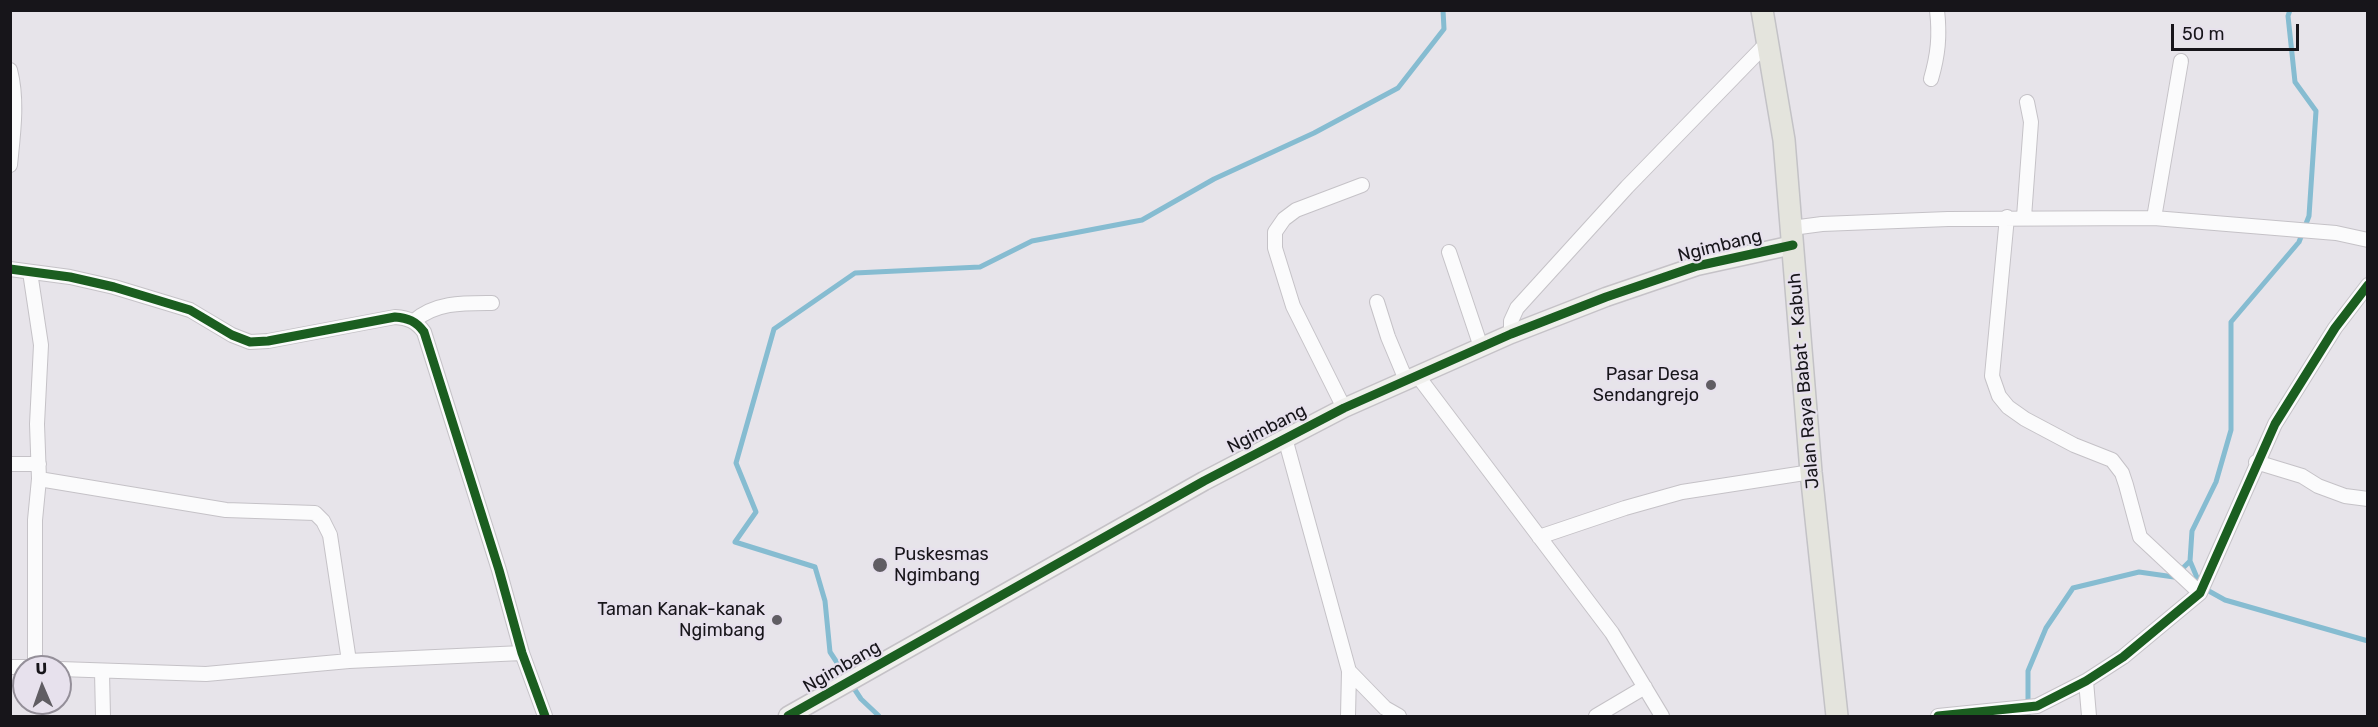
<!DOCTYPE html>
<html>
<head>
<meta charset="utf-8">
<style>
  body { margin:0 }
  #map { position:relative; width:2378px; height:727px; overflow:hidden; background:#e7e4ea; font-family:Rubik,sans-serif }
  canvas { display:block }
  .frame { position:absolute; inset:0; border:12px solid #17151a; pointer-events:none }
  .north { position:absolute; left:12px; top:655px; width:60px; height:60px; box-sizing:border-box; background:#e7e1ed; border:2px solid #948f99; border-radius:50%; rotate:358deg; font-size:16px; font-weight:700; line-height:24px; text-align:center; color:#17151a }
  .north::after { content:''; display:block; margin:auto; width:21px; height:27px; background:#605d63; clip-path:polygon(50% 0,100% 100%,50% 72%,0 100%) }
  .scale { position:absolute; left:2171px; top:24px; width:128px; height:27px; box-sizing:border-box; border:3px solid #17151a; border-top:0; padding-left:8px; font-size:18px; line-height:21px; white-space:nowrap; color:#17151a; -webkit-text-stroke:4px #e7e1ed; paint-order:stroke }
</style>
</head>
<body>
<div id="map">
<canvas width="2378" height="727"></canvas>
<div class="frame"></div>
<div class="north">U</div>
<div class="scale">50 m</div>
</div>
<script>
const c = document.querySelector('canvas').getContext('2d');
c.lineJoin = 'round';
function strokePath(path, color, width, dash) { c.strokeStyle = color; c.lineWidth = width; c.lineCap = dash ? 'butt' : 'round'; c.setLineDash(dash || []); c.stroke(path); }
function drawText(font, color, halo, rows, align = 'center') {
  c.font = font + ' Rubik,sans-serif'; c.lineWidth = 4.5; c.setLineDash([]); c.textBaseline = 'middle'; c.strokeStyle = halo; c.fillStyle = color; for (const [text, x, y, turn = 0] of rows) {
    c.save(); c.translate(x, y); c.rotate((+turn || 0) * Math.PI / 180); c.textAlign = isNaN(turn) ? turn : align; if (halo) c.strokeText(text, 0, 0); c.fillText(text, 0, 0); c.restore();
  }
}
strokePath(new Path2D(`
  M2290 10 2288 16 2295 82 2316 111 2309 216 2299 242 2231 322V430L2216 482 2192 531 2190 561 2198 580 2207 590 2225 600 2368 641
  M879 716 861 699 830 652 825 601 815 567 735 542 756 512 736 463 774 329 855 273 980 267 1032 241 1142 220 1214 179 1314 133 1398 88 1444 29 1443 10
  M2028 716V671L2046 628 2073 588 2139 572 2174 577 2190 561`), '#86bcd1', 5);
const street = new Path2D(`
  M10 70C18 100 13 135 10 165
  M1931 79C1938 55 1940 36 1937 10
  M2007 217 1992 376 1999 396 2008 407 2025 419 2074 445 2112 460 2122 473 2126 485 2140 537 2200 593
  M2024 217 2031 122 2027 102
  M2154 218 2181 61
  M1792 228 1822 224 1948 219 2154 218 2336 233 2368 240
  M1449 252 1481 347
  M10 269 70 277 114 287 190 310 232 335 250 342 268 341 395 317C408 318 416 321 424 332L499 570 522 653 545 716
  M30 272 41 345 37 424 39 479 35 520V667
  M1377 302 1388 337 1406 380
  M414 321C436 302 464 303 492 303
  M1511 334V321L1517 308 1627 187 1768 42
  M1417 375 1612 633 1662 716
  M1344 408 1293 306 1275 248V232L1284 219 1296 210 1362 185
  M1285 438 1349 671 1348 716
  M2256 462 2302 476 2318 486 2345 496 2368 499
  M10 464H39
  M39 479 226 510 315 513 323 521 330 535 349 661
  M1539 537 1625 508 1682 492 1811 472
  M10 667H38
  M60 669 206 674 349 661 522 653
  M1349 671 1385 708 1399 716
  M102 672 103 716
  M2086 681 2089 716
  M1596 716 1645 687
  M1938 716 2037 706 2086 681 2123 657 2200 593 2275 424 2335 328 2368 285`);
const secondary = new Path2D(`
  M788 716 1204 481 1344 408 1511 334 1606 297 1697 266 1793 245`);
const primary = new Path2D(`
  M1762 10 1784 140 1811 472 1837 716`);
strokePath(street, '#c5c2c7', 16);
strokePath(secondary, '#c5c2c7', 21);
strokePath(primary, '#c3c2c6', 24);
strokePath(street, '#fbfbfc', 14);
strokePath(secondary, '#f0f0ed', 18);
strokePath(primary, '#e4e4dd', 21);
strokePath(new Path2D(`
  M10 269 70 277 114 287 190 310 232 335 250 342 268 341 395 317C408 318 416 321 424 332L499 570 522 653 545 716
  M788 716 1204 481 1344 408 1511 334 1606 297 1697 266 1793 245
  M1938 716 2037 706 2086 681 2123 657 2200 593 2275 424 2335 328 2368 285`), '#1b5e20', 9);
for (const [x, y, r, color] of [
  [1711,385,6,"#605d63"],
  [880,565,8,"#605d63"],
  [777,620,6,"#605d63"]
]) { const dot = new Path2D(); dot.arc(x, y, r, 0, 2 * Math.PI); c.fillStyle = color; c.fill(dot); strokePath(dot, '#e7e1ed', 2); }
drawText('18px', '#17151a', '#e7e1ed', [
  ["Ngimbang",1720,246,-14],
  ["Jalan Raya Babat - Kabuh",1804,381,-95],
  ["Ngimbang",1267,429,-27],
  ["Ngimbang",842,667,-30]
]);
drawText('18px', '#17151a', '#e7e1ed', [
  ["Pasar Desa",1699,375],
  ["Sendangrejo",1699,396],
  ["Puskesmas",894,555,"left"],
  ["Ngimbang",894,576,"left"],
  ["Taman Kanak-kanak",765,610],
  ["Ngimbang",765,631]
], 'right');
</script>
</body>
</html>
